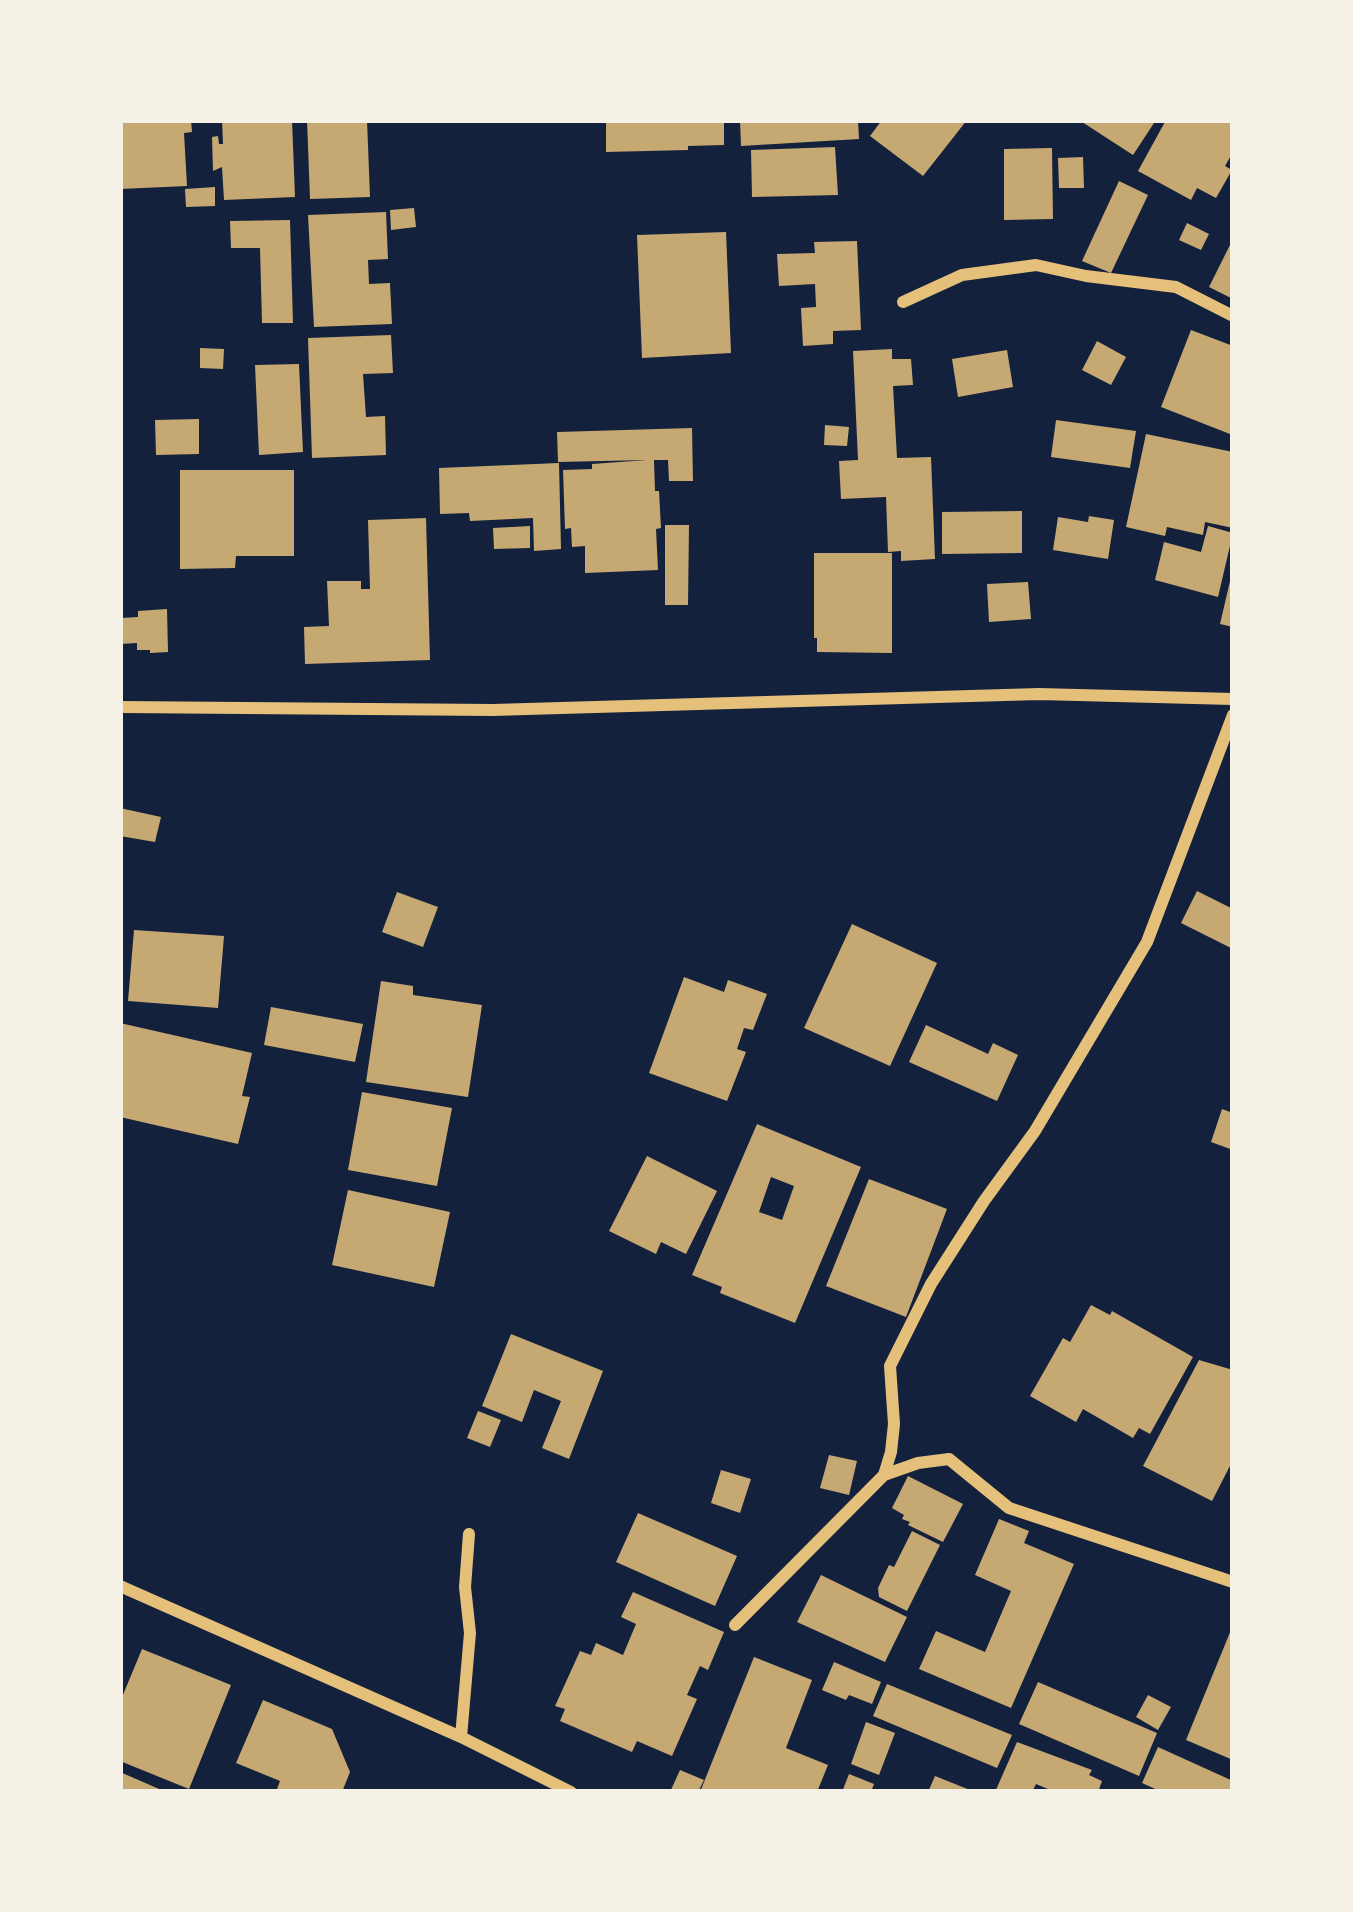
<!DOCTYPE html>
<html>
<head>
<meta charset="utf-8">
<style>
  body { margin:0 }
  #map { position:relative; width:1353px; height:1912px; overflow:hidden; background:#14213d; font-family:"Public Sans",sans-serif }
  canvas { display:block }
  .frame { position:absolute; inset:0; border:123px solid #f6f1e7; pointer-events:none }
</style>
</head>
<body>
<div id="map">
<canvas width="1353" height="1912"></canvas>
<div class="frame"></div>
</div>
<script>
const c = document.querySelector('canvas').getContext('2d');
c.lineJoin = 'round';
function paint(path, color) { c.fillStyle = color; c.fill(path, 'evenodd'); }
function strokePath(path, color, width, dash) { c.strokeStyle = color; c.lineWidth = width; c.lineCap = dash ? 'butt' : 'round'; c.setLineDash(dash || []); c.stroke(path); }
paint(new Path2D(`
  M120 120H191L192 132 184 133 187 186 120 189Z
  M222 120H292L295 197 224 200 222 167 213 171 212 137 218 136 219 144H223Z
  M307 120H367L370 197 310 199Z
  M606 120H724V145L688 146V150L606 152Z
  M740 120H858L859 139 741 146Z
  M882 120H967L923 176 870 136Z
  M1079 120H1156L1133 155Z
  M1166 120H1233V152L1225 166 1232 170 1216 198 1197 188 1191 200 1138 171Z
  M835 147 838 195 752 197 751 150Z
  M1052 148 1053 219 1004 220V149Z
  M1083 157 1084 188H1059L1058 158Z
  M1119 181 1148 195 1111 273 1082 261Z
  M215 187V206L186 207 185 189Z
  M414 208 416 227 391 230 390 210Z
  M386 212 388 259 368 260 369 284 390 283 392 324 314 327 308 215Z
  M290 220 293 323H262L260 248H231L230 221Z
  M1187 223 1209 234 1201 250 1179 240Z
  M726 232 731 353 642 358 637 235Z
  M1233 239V299L1209 287Z
  M857 241 861 330 833 331V344L803 346 801 308 816 307 815 284 779 286 777 254 815 253 814 242Z
  M1191 330 1233 346V426L1230 434 1161 407Z
  M391 335 393 373 363 374 366 417 385 416 386 455 312 458 308 338Z
  M1097 341 1126 357 1111 385 1082 370Z
  M200 348 224 349 223 369 200 368Z
  M892 349V359H911L913 385 893 386 897 458 931 457 935 559 901 561V551L888 552 886 497 841 499 839 461 858 460 853 351Z
  M1007 350 1013 387 958 397 952 359Z
  M299 364 303 452 259 455 255 365Z
  M199 419V454L156 455 155 420Z
  M1056 420 1136 431 1130 468 1051 457Z
  M825 425 849 427 847 446 824 445Z
  M692 428 693 481H669L668 460H654L655 491H659L661 528 656 529 658 570 585 573V546L572 547 571 528 565 529 563 470 592 469V464L647 460 558 462 557 432Z
  M1146 434 1233 452V528L1205 522 1203 535 1167 527 1165 536 1126 527Z
  M559 463 561 549 534 551 533 518 470 521 469 513 440 514 439 468Z
  M180 470H294V556H236L235 568 180 569Z
  M1022 511V553L942 554V512Z
  M1089 516 1114 520 1108 559 1053 550 1058 517 1088 522Z
  M426 518 430 660 305 664 304 627 329 626 327 581H361V589H370L368 520Z
  M665 525H689L688 605H665Z
  M530 526V548L494 549 493 528Z
  M1208 526 1233 533 1218 597 1155 580 1164 542 1201 552Z
  M814 553H892V653L817 652V638H814Z
  M1231 577H1233V627L1220 624Z
  M1028 582 1031 619 989 622 987 584Z
  M167 609 168 652 150 653V650H137V643L120 644V618L138 617V611Z
  M120 808 161 817 155 842 120 836Z
  M1197 891 1233 909V949L1181 923Z
  M397 892 438 907 423 947 382 932Z
  M852 924 937 963 890 1066 804 1028Z
  M134 930 224 936 218 1008 128 1001Z
  M684 977 724 992 728 980 767 994 753 1030 744 1028 737 1049 746 1052 727 1101 649 1073Z
  M381 981 413 986V995L482 1005 468 1097 366 1082Z
  M271 1007 363 1024 355 1062 264 1045Z
  M120 1023 252 1053 242 1096 250 1097 238 1144 120 1117Z
  M926 1025 988 1054 993 1043 1018 1055 997 1101 909 1062Z
  M362 1092 452 1108 437 1186 348 1170Z
  M1222 1109 1233 1113V1150L1211 1142Z
  M757 1124 861 1167 795 1323 720 1293 722 1287 692 1275ZM771 1177 794 1186 782 1220 759 1212Z
  M647 1156 717 1191 686 1254 661 1242 656 1254 609 1231Z
  M869 1179 947 1209 906 1317 826 1286Z
  M348 1190 450 1212 434 1287 332 1265Z
  M1091 1305 1110 1315 1112 1311 1193 1357 1150 1434 1139 1428 1133 1438 1083 1409 1076 1422 1030 1396 1063 1338 1070 1342Z
  M511 1334 603 1371 569 1459 542 1448 561 1401 534 1390 522 1422 482 1406Z
  M1199 1360 1233 1370V1460L1212 1501 1143 1466Z
  M478 1411 501 1420 490 1447 467 1438Z
  M829 1455 857 1461 849 1495 820 1488Z
  M721 1470 751 1479 740 1513 711 1503Z
  M908 1476 963 1504 943 1542 908 1525 910 1522 902 1519 904 1515 892 1508Z
  M638 1513 737 1556 715 1606 616 1562Z
  M999 1519 1029 1531 1024 1543 1074 1564 1011 1708 919 1669 936 1631 985 1652 1011 1591 975 1575Z
  M912 1531 940 1545 907 1611 879 1597 878 1588 889 1565 894 1567Z
  M821 1575 907 1617 885 1662 797 1622Z
  M633 1592 724 1632 708 1670 700 1666 687 1695 697 1699 672 1756 637 1741 632 1752 560 1721 565 1709 555 1706 580 1651 591 1655 596 1643 623 1655 636 1624 621 1617Z
  M1233 1625V1760L1186 1740Z
  M142 1649 231 1685 189 1789 120 1761V1702Z
  M754 1657 812 1680 786 1748 828 1765 817 1792H700Z
  M834 1662 881 1682 872 1704 849 1695 846 1700 822 1690Z
  M1038 1682 1157 1733 1139 1776 1019 1724Z
  M887 1684 1012 1735 997 1768 873 1716Z
  M1148 1695 1171 1707 1158 1730 1136 1717Z
  M263 1700 332 1729 350 1772 342 1792H276L280 1781 236 1763Z
  M866 1722 895 1733 879 1775 851 1764Z
  M1017 1742 1092 1770 1089 1775 1102 1781 1098 1792H1055L1036 1784 1032 1792H995Z
  M1158 1747 1233 1781V1792H1162L1142 1783Z
  M680 1770 704 1780 698 1792H670Z
  M120 1772 166 1792H120Z
  M849 1774 874 1784 871 1792H842Z
  M935 1776 975 1792H928Z`), '#c6a872');
strokePath(new Path2D(`
  M903 302 962 275 1036 265 1086 276 1176 287 1233 316
  M120 707 493 710 1039 694 1233 699
  M884 1475 918 1463 949 1459 1009 1508 1233 1582
  M120 1586 461 1737 571 1792
  M735 1625 884 1475 891 1452 894 1424 890 1366 931 1284 984 1201 1035 1131 1147 942 1233 715
  M461 1737 470 1633 465 1587 469 1534`), '#e5c07b', 12);
</script>
</body>
</html>
